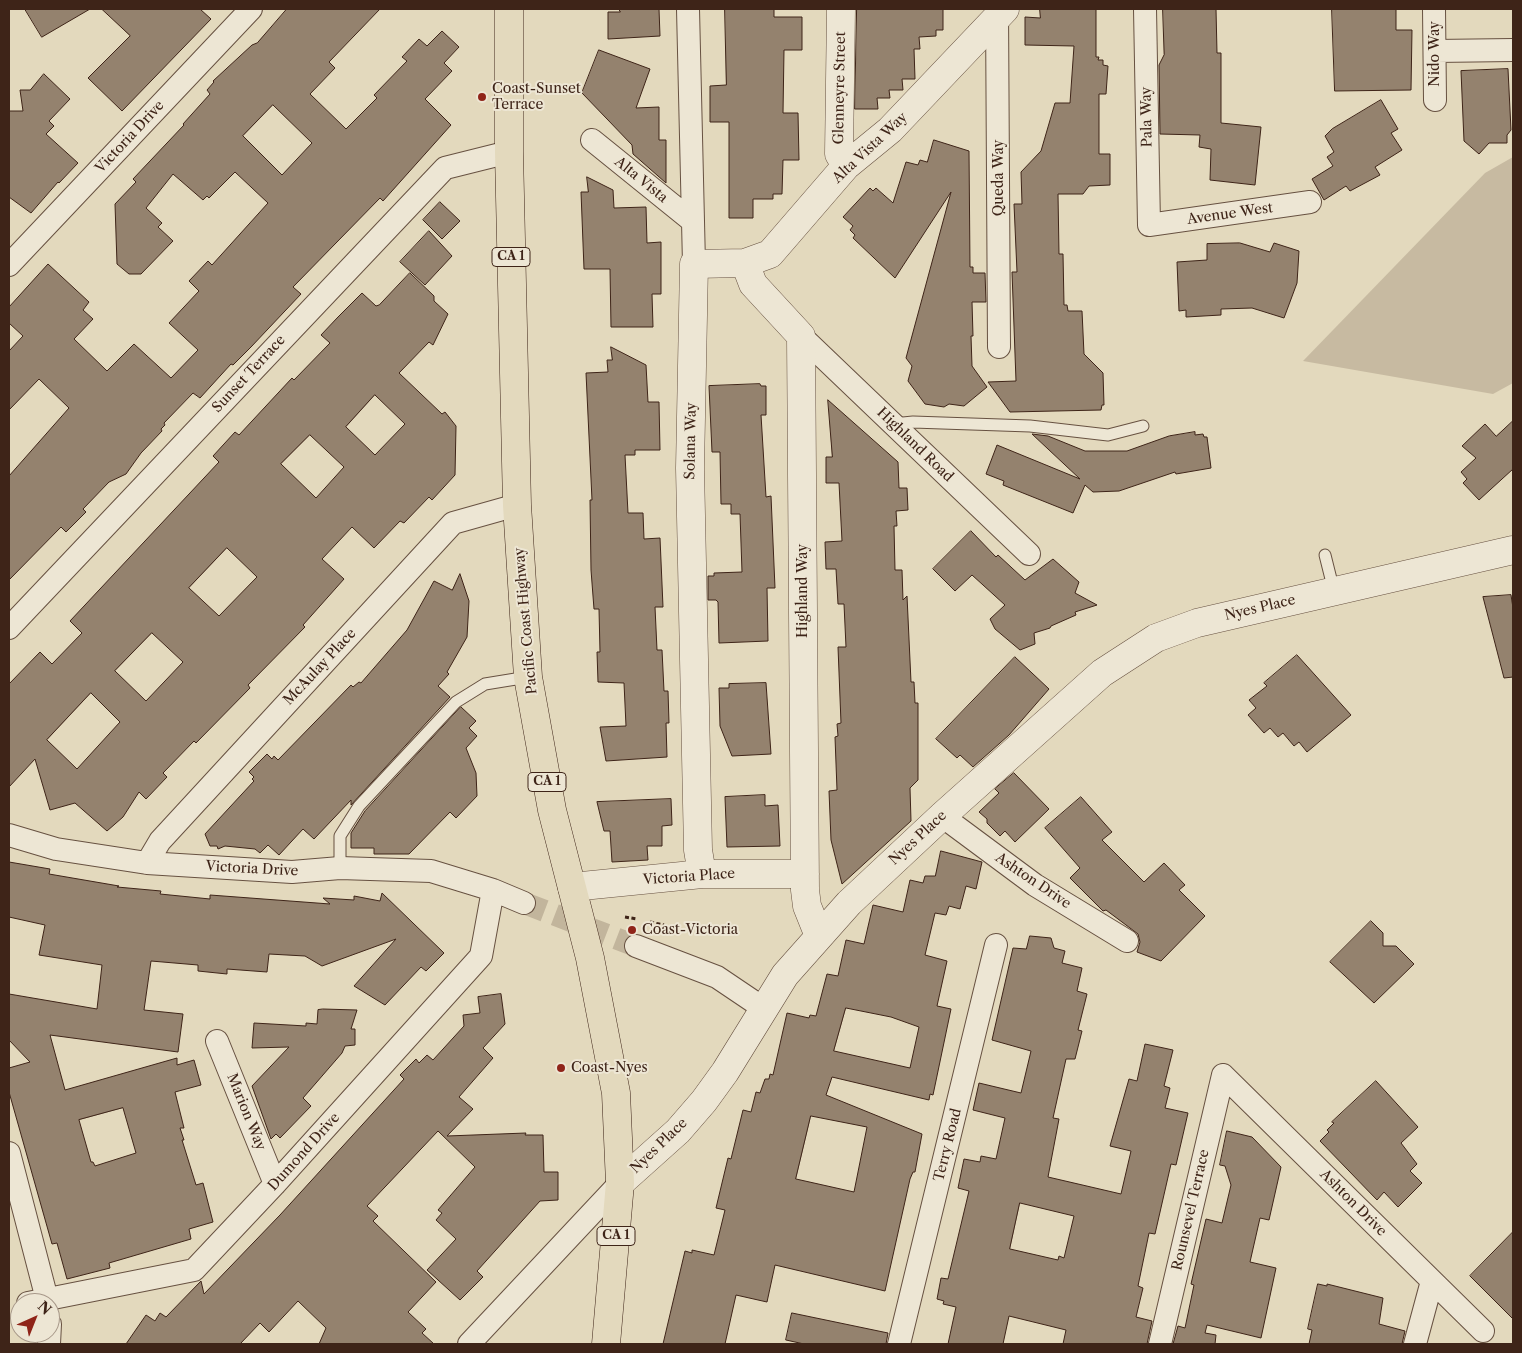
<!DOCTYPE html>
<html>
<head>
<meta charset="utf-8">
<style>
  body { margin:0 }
  #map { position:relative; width:1522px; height:1353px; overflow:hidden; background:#e3d9bd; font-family:"Libre Caslon Text",serif }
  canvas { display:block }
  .frame { position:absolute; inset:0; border:10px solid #3e2418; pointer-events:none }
  .north { position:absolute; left:10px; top:1293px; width:50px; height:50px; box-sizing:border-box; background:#ede6d4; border:1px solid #a79889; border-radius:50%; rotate:44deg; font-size:14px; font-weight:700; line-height:20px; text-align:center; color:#3e2418 }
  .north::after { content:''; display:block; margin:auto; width:18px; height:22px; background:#8f2418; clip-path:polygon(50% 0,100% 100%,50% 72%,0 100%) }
</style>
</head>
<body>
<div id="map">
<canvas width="1522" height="1353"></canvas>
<div class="frame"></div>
<div class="north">N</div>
</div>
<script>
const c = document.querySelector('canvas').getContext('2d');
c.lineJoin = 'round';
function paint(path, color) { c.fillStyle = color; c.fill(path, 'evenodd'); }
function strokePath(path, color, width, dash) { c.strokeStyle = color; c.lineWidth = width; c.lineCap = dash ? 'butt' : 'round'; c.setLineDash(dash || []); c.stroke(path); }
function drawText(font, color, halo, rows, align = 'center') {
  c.font = font + ' "Libre Caslon Text",serif'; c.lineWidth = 4; c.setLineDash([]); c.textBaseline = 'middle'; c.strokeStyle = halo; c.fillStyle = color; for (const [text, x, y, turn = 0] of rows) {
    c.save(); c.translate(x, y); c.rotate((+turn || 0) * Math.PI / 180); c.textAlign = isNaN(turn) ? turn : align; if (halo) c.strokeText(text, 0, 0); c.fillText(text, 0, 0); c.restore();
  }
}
paint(new Path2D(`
  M1513 157V383L1493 394 1303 361 1485 173Z`), '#c7baa1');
const building = new Path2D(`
  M25 9H90L42 37Z
  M102 9H200L211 19 122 111 88 78 130 36Z
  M287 9H380L329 62 335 68 310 94 346 129 377 98 374 95 407 61 402 57 419 39 427 46 442 31 459 47 444 63 452 71 425 99 451 125 383 201 380 198 293 287 301 294 251 347 233 365 231 364 200 398 193 393 164 423 165 425 161 429 162 431 141 453 126 474 109 482 83 509 86 512 66 532 61 527 9 580V476L69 408 39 379 9 410V351L23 336 9 323V307L48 264 89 302 83 310 93 319 74 339 107 371 134 344 171 378 198 350 169 323 199 291 189 281 208 261 212 265 268 203 235 172 209 198 207 196 203 200 173 174 146 208 162 223 158 227 173 241 141 274H129L117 264 115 204 136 182 133 179 184 125 183 124 210 94 207 90 214 82 213 81 252 45 257 43ZM273 105 312 143 282 175 243 136Z
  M619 9H659L660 36 608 39V12H620Z
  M725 9H774V17H802V50H784L783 113H798L799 160H783L782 194H773V199H753V218H729V122H710V86L726 85Z
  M857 9H943V30H936V36L919 37 920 49H914L915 79H902L903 90H889L890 98H877L878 109H855Z
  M1040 9H1096V57H1099L1098 60H1103V65L1108 66 1106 94H1099V154H1110V185L1089 186 1083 194H1058L1059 254H1063L1064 305H1067L1068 311H1082L1084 354 1103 373 1104 405H1102L1101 410 1010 412 988 382 1016 381 1012 272H1017L1014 204H1022L1021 172 1041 151 1055 103H1070L1074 46 1025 45V17L1040 18Z
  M1163 9H1216L1217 53H1221V123L1261 127 1255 185 1210 180 1211 149 1199 147 1200 135 1160 134 1159 65 1164 55Z
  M1332 9H1396V30H1412L1411 90 1335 91Z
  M599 50 650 69 636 108 659 107V140H666V183L633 154 632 145 582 93Z
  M1508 69 1511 130 1507 135V143H1489L1479 154 1464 141 1461 71Z
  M44 74 70 99 49 121 54 126 46 134 78 163 59 183 58 182 31 213 9 197V111H23L20 90H30Z
  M1381 100 1398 129 1391 133 1402 150 1375 167 1380 175 1350 191 1346 186 1324 200 1312 179 1333 166 1327 157 1334 152 1325 136 1332 129Z
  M934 140 969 151 970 267H973V273H985L986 302H972L973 336H971L972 366 987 387 964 406 949 404 944 407 925 404 908 381 912 366 906 358 951 192 895 278 853 238 855 235 850 230 853 226 843 217 870 188 873 191 876 188 893 203 906 162 918 165 920 160 927 162Z
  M587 177 613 190 614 208 646 207 647 243 661 242V294H652L653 327H611L610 269H584L581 192H588Z
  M440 202 460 221 442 239 423 220Z
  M429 231 452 256 425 285 400 262Z
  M1240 243 1270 252 1274 243 1299 251 1297 283 1284 318 1252 308 1221 309V315L1186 317V310L1179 311 1177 262 1207 260V244Z
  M410 273 434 296V301L448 314 433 345 429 342 399 373 442 414 445 412 456 426 455 475 432 500 429 497 404 523 400 521 374 548 352 527 322 559 344 579 303 625 305 627 248 685 250 688 196 743 194 741 163 773 167 777 146 799 139 792 123 817 107 831 75 803 50 810 35 759 9 787V684L40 652 52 664 82 633 70 621 219 462 213 456 235 432 239 435 292 378 294 380 330 343 321 335 338 317 362 293 376 306 379 305ZM375 395 405 424 375 455 346 427ZM310 435 344 467 316 498 281 464ZM227 548 257 577 219 616 189 588ZM152 633 183 662 146 701 115 671ZM91 693 120 722 77 769 47 740Z
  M611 347 646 365 648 402H659L660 450H635V455H625L628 513H643L644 539 660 538 663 607H655L657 650H662L664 691H668L669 723H666L667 757 606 761 600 727 626 726 624 683 598 682 597 652H600L599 609H594L591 570 590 500H592L586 373 608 372 607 360H612Z
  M760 384 761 386H766V415H761L766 497 771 496 775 588H767L768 641 719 643 718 602 716 600H708V576H714V573L742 572 740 514H731V504H721L720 452H712L709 386Z
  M828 400 898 462 899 488H907L908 510 896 511 897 526H894L895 570H902L903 600 907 596 911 682H914L915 703H918V780L910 788 911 821 842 884 831 840 829 791 837 790 835 737 838 736 837 724 841 723 838 647H846L844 604H838L836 569H826L825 542 842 541 839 483H826V457H832Z
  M1513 421V469L1479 500 1463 483 1467 479 1461 472 1476 458 1462 446 1485 424 1496 436Z
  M1195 432V435L1203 434 1204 437H1207L1211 468 1176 474 1175 472 1119 491 1093 492 1085 485 1073 513 1003 485 1004 481 986 474 997 445 1080 479 1032 434 1048 436 1085 451H1127L1169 436Z
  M971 531 996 557 998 555 1025 580 1053 559 1079 582 1075 593 1097 605 1075 612 1076 615 1051 626 1050 628 1034 633 1035 644 1020 650 995 629 990 619 1005 605 972 575 955 591 933 569Z
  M460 574 469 601 467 637 447 672 449 674 438 686 450 697 351 805V800L314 839 303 829 279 855 268 845 260 853 255 849 225 846 218 849 217 846H210L205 834 254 781 252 779 254 777 249 772 267 754 272 759 274 756 278 760 351 685 353 687 359 682 361 683 407 630 434 581 452 590Z
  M1511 595 1513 608V677L1504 678 1483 597Z
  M1297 655 1351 715 1307 752 1299 742 1294 746 1283 733 1278 737 1270 728 1264 733 1248 715 1256 708 1249 700 1267 686 1264 683Z
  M1015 657 1049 689 1009 735 973 767 960 755 957 758 936 739Z
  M766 683 771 754 732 756 720 726 719 688H729V684Z
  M461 707 476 721 469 728 477 736 466 748 476 773 477 796 456 818 450 812 409 854H374V848H351V833L365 811Z
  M1014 773 1049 809 1015 842 1005 831 1000 836 987 823V819L979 812 999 793 995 789Z
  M765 795V806L778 805 780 846 727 847 725 797Z
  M1081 797 1112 832 1102 840 1144 882 1164 863 1185 885 1179 890 1205 916 1161 961 1137 952 1140 942 1138 934 1106 910 1103 911 1070 878 1080 868 1045 828Z
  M671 799 672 825 662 826V846H647L648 860 612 862 610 831H604L597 802Z
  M941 851 982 862 976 889 966 886 960 909 949 906 946 915 935 913 925 955 947 961 937 1006 951 1009 933 1095 930 1094 929 1100 832 1077 826 1095 922 1134 915 1172H913L910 1179 885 1291 775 1265 767 1302 736 1295 725 1344H663L685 1251 692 1253V1250L714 1255 725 1210 716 1208 728 1158 731 1159 743 1110 751 1112 756 1092 760 1093 765 1079H769L770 1074 773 1075 787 1013 809 1018 810 1015 816 1016 827 974 838 976 846 940 864 944 873 905 903 912 910 880 923 883 925 876H935ZM846 1008 891 1017 919 1027 910 1068 834 1051ZM811 1116 867 1127 854 1192 796 1179Z
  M9 862 50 869 49 874 119 886 117 887 161 891 160 894 210 899V895L330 904 323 898 354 900V896L380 901 382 893 444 953 426 971 421 967 385 1005 354 986 396 939 322 966 305 956 269 954 267 972 227 969V974L198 971V965L151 961 144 1010 183 1014 178 1052 50 1035 65 1090 177 1058V1065L194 1060 201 1085 175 1092 184 1128H180L184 1140H182L196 1185 203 1183 213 1222 189 1229 191 1239 109 1263 110 1268 67 1279 57 1243 52 1244 9 1092V1068L30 1062 9 1040V994L97 1009 102 965 39 955 45 925 9 917ZM123 1108 136 1153 95 1166 93 1162H91L79 1120Z
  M1371 921 1383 933V946H1396L1414 964 1374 1003 1330 962Z
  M1030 936 1051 938 1054 948 1065 951 1062 963 1082 968 1077 991 1087 994 1078 1030 1082 1031 1075 1059H1066L1053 1118 1059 1119 1048 1177 1121 1194 1131 1151 1110 1146 1129 1079 1137 1081 1145 1044 1173 1050 1164 1086 1170 1088 1165 1108 1188 1113 1176 1165 1171 1164 1155 1234 1149 1233 1138 1286 1143 1288 1136 1317 1152 1321 1147 1344H1063L1066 1330 1009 1316 1003 1344H948L956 1307 943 1304 944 1301 937 1299 941 1278 948 1279 969 1191 958 1188 964 1159 980 1162 981 1156 996 1159 1005 1118 973 1110 979 1083 1021 1093 1031 1051 992 1040 1013 948 1026 949ZM1020 1203 1074 1216 1064 1258 1059 1256 1058 1260 1010 1249Z
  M501 994 505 1024 483 1048 493 1058 459 1097 473 1109 447 1136 526 1133 525 1135H543L544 1172H558V1200L540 1201 477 1271 483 1277 460 1300 427 1270 456 1239 436 1220 442 1213 438 1210 475 1167 438 1131 367 1206 378 1216 373 1221 436 1282 408 1312 426 1329 422 1333 434 1344H319L326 1328 298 1301 269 1332 260 1323 240 1344H126L146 1315 155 1321 160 1313 166 1317 201 1281 204 1294 280 1215 404 1079 400 1075 416 1059 419 1063 427 1055 433 1060 464 1026 463 1015 480 1013 478 997Z
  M323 1009 357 1010 351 1029H355V1045L345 1046 342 1053 303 1098 311 1106 280 1138 276 1134 271 1139 252 1086 289 1047 252 1048 254 1023 306 1026V1023L317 1024 318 1010Z
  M1376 1081 1418 1127 1401 1143 1417 1164 1410 1171 1422 1183 1398 1207 1384 1192 1377 1200 1320 1141 1329 1132 1327 1130 1334 1123 1332 1122Z
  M1227 1131 1252 1137 1281 1167 1269 1220 1260 1218 1250 1262 1276 1268 1261 1338 1207 1325 1205 1333 1216 1335 1215 1344H1173L1178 1326 1185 1328 1194 1285 1191 1284 1206 1219 1222 1223 1231 1185 1225 1166 1220 1165Z
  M1513 1232V1319L1470 1276Z
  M1318 1284 1327 1286V1284L1383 1298 1379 1324 1405 1331 1402 1344H1309L1312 1330 1308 1329Z
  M792 1313 888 1333 886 1344H804L786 1340Z`);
paint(building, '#94826e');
strokePath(building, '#3e2418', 1);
strokePath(new Path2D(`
  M524 903 636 946`), '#c2b59c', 22, [22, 11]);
const service = new Path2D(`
  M893 424 913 422 1030 426 1108 435 1143 426
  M1325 555 1334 591
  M340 868V836L359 806 456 702 485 684 528 677`);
const minor = new Path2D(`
  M688 9 694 264
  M997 9 999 347
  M1145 9 1149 225 1310 202
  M1434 9 1435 100
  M1435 51 1513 50
  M592 140 691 220
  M9 265 251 9
  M801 336 1029 554
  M9 628 445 168 509 152
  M942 816 1035 885 1127 941
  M9 835 56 849 147 863 292 872 340 868 431 871 493 890 524 903
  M147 863 160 841 453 523 517 505
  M636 946 717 977 763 1008
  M217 1041 275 1184
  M1223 1075 1483 1331
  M9 1153 48 1303
  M28 1303 194 1270 275 1184 481 956 493 890
  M49 1344 50 1324
  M469 1344 620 1183
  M899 1344 996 945
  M1160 1344 1223 1075
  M1415 1344 1432 1281`);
const tertiary = new Path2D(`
  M841 9 839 154 846 166
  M745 263 753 284 801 336 805 890 807 906 819 936
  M702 874 698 850 690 468 694 264 745 263 770 254 846 166 890 130 1005 9
  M572 887 702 874H805
  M620 1183 678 1131 704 1101 725 1072 785 975 849 903 942 816 1102 673 1156 638 1197 623 1513 550`);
const trunk = new Path2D(`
  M509 9V152L517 505 528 677 552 810 590 958 616 1093 620 1183 606 1344`);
strokePath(service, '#675141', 13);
strokePath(minor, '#675141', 24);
strokePath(tertiary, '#675141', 29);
strokePath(trunk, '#3e2418', 29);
strokePath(new Path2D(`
  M625 917 637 919
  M650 922 664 925`), '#3e2418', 3, [4, 2.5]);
strokePath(service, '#ede6d4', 11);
strokePath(minor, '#ede6d4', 22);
strokePath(tertiary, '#ede6d4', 28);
strokePath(trunk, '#e3d9bd', 28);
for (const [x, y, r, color] of [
  [482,97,5,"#8f2418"],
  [632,930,5,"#8f2418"],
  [561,1068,5,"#8f2418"]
]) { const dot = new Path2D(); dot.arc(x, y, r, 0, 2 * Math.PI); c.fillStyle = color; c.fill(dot); strokePath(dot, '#ede6d4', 2); }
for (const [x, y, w] of [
  [511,257,38],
  [547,782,38],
  [616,1236,38]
]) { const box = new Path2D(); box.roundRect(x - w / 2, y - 9.5, w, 19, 4); c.fillStyle = '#ede6d4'; c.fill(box); strokePath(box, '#3e2418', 1); }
drawText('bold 12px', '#3e2418', null, [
  ["CA 1",511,257],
  ["CA 1",547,782],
  ["CA 1",616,1236]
]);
drawText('14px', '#3e2418', '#ede6d4', [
  ["Nido Way",1435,54,-90],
  ["Glenneyre Street",840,88,-89],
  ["Pala Way",1147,117,-91],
  ["Victoria Drive",130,137,-47],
  ["Alta Vista Way",870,148,-43],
  ["Queda Way",999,178,-90],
  ["Alta Vista",641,180,39],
  ["Avenue West",1230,214,-8],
  ["Sunset Terrace",249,374,-47],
  ["Solana Way",691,441,-89],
  ["Highland Road",915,445,44],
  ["Highland Way",803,591,-90],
  ["Nyes Place",1260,608,-13],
  ["Pacific Coast Highway",526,621,-95],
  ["McAulay Place",320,667,-47],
  ["Nyes Place",918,838,-43],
  ["Victoria Drive",252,869,3],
  ["Victoria Place",689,877,-4],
  ["Ashton Drive",1033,881,34],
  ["Marion Way",246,1112,68],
  ["Terry Road",948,1145,-76],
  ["Nyes Place",659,1146,-44],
  ["Dumond Drive",304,1152,-48],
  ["Ashton Drive",1353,1203,45],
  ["Rounsevel Terrace",1191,1210,-77]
]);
drawText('14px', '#3e2418', '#ede6d4', [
  ["Coast-Sunset",492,89],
  ["Terrace",492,105],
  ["Coast-Victoria",642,930],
  ["Coast-Nyes",571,1068]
], 'left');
</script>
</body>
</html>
